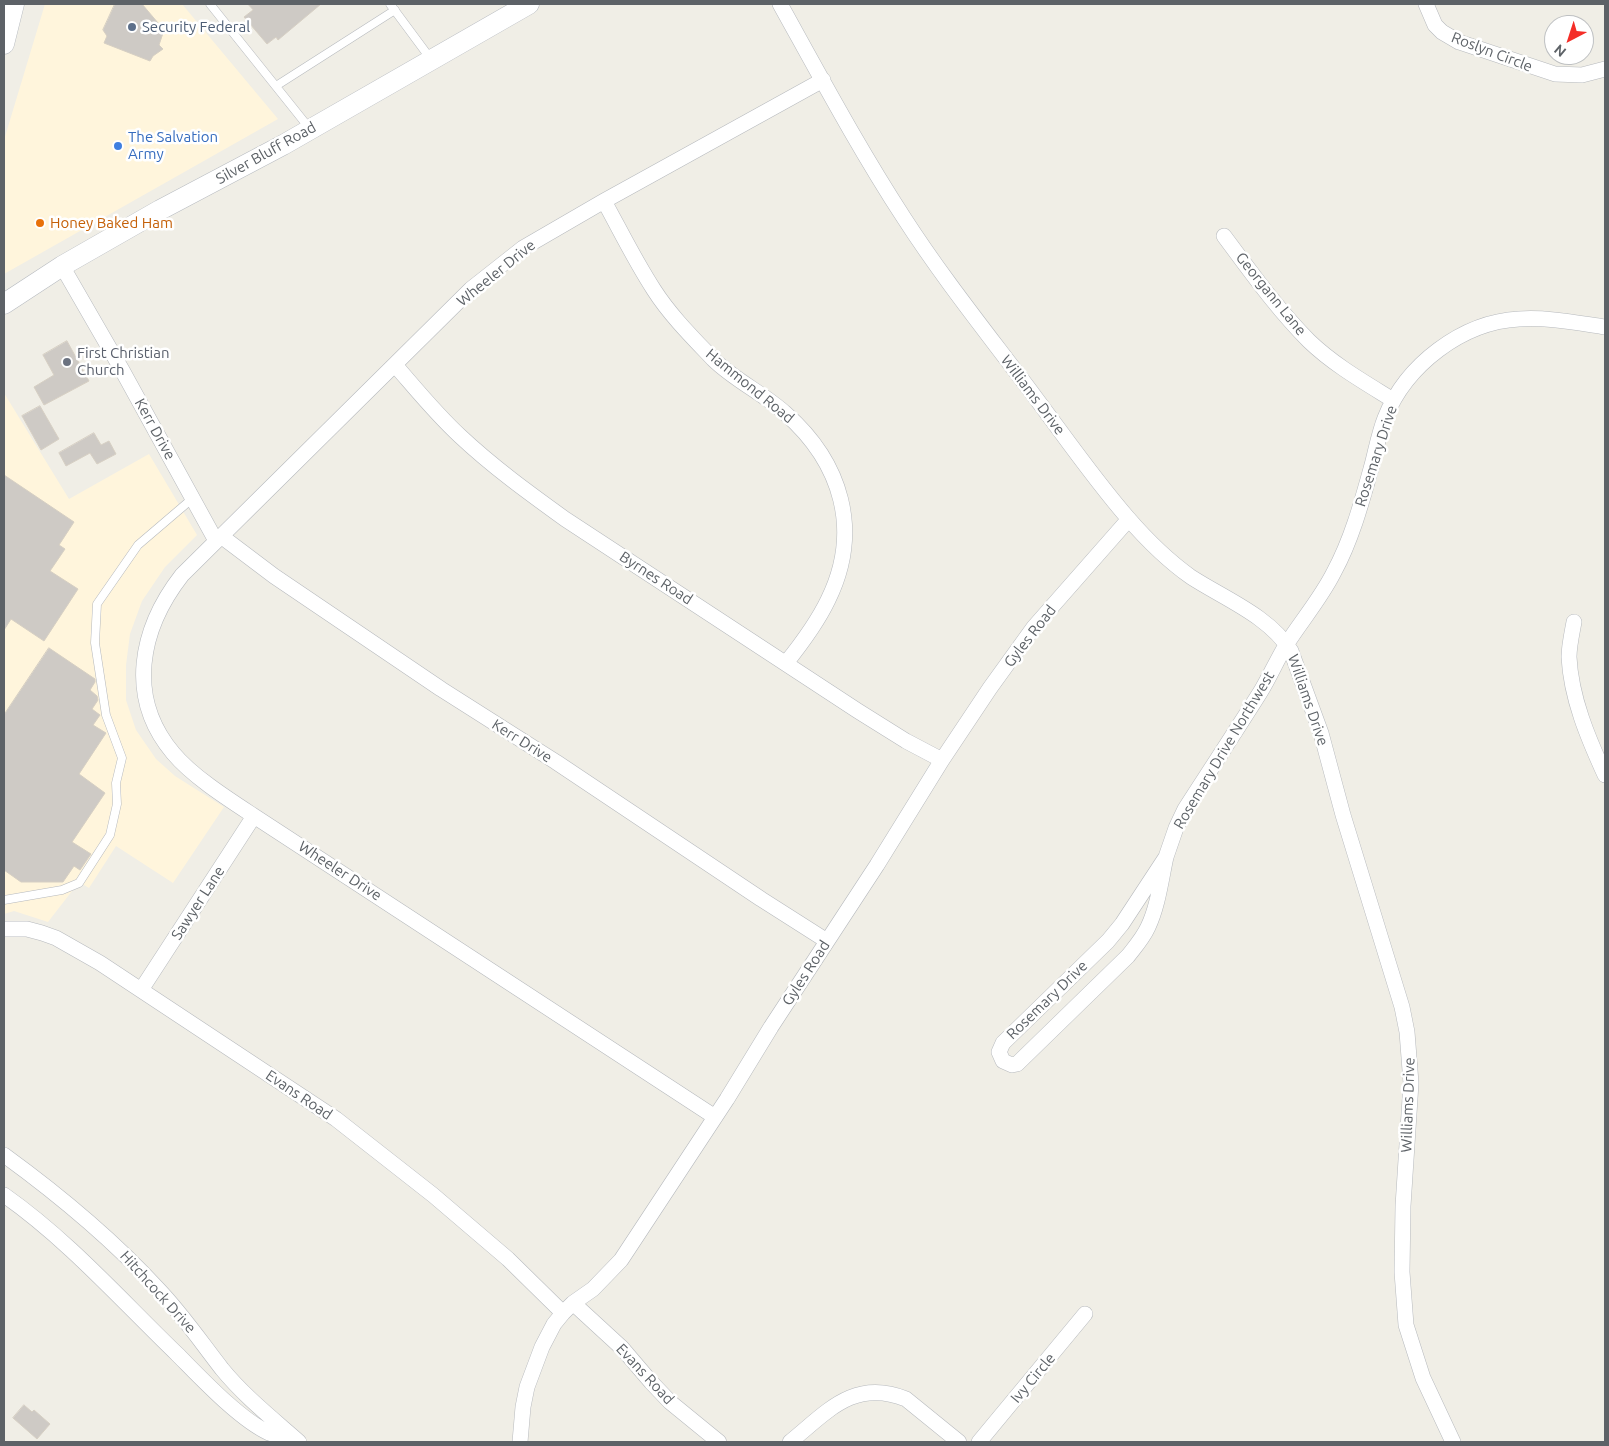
<!DOCTYPE html>
<html>
<head>
<meta charset="utf-8">
<style>
  body { margin:0 }
  #map { position:relative; width:1609px; height:1446px; overflow:hidden; background:#f0eee6; font-family:Ubuntu,sans-serif }
  canvas { display:block }
  .frame { position:absolute; inset:0; border:5px solid #5d6267; pointer-events:none }
  .north { position:absolute; left:1544px; top:15px; width:50px; height:50px; box-sizing:border-box; background:#fff; border:1px solid #bec0c2; border-radius:50%; rotate:220deg; font-size:14px; font-weight:700; line-height:20px; text-align:center; color:#5d6267 }
  .north::after { content:''; display:block; margin:auto; width:18px; height:22px; background:#f42e28; clip-path:polygon(50% 0,100% 100%,50% 72%,0 100%) }
</style>
</head>
<body>
<div id="map">
<canvas width="1609" height="1446"></canvas>
<div class="frame"></div>
<div class="north">N</div>
</div>
<script>
const c = document.querySelector('canvas').getContext('2d');
c.lineJoin = 'round';
function paint(path, color) { c.fillStyle = color; c.fill(path, 'evenodd'); }
function strokePath(path, color, width, dash) { c.strokeStyle = color; c.lineWidth = width; c.lineCap = dash ? 'butt' : 'round'; c.setLineDash(dash || []); c.stroke(path); }
function drawText(font, color, halo, rows, align = 'center') {
  c.font = font + ' Ubuntu,sans-serif'; c.lineWidth = 5; c.setLineDash([]); c.textBaseline = 'middle'; c.strokeStyle = halo; c.fillStyle = color; for (const [text, x, y, turn = 0] of rows) {
    c.save(); c.translate(x, y); c.rotate((+turn || 0) * Math.PI / 180); c.textAlign = isNaN(turn) ? turn : align; if (halo) c.strokeText(text, 0, 0); c.fillText(text, 0, 0); c.restore();
  }
}
paint(new Path2D(`
  M45 4H182L278 119 4 274V140Z
  M4 393 69 499 149 454 197 535 165 567 142 601 130 634 126 665V700L136 730 156 759 175 776 224 807 173 883 116 846 89 888 79 882 48 922 14 911 4 914Z`), '#fff5dc');
const building = new Path2D(`
  M115 4H142L164 30 159 45 163 49 153 56 150 61 104 43 107 36 103 30Z
  M248 4H321L278 40 276 37 267 44 244 17 253 10Z
  M67 341 89 381 44 405 34 387 54 375 43 355Z
  M40 406 59 439 41 450 22 416Z
  M94 433 101 445 109 441 116 454 97 464 90 453 66 466 59 453Z
  M4 475 74 522 59 545 65 549 50 571 78 589 44 641 11 619 4 630Z
  M49 648 95 679V682L90 690 97 696 98 700 92 709 100 715 93 725 106 733 79 774 105 793 72 842 91 854 80 870 74 866 63 882H21L4 870V715Z
  M24 1405 32 1412 34 1410 50 1424 37 1439 13 1418Z`);
paint(building, '#cecac5');
strokePath(building, '#d6cfc3', 1);
const lane = new Path2D(`
  M210 4 310 129
  M390 4 430 58
  M276 86 395 10
  M4 900 62 890 79 883 110 835 117 804 116 783 122 758 106 715 95 643 97 604 138 545 193 498`);
const street = new Path2D(`
  M780 4C820 76 859 149 904 218 944 280 991 338 1035 397 1065 437 1094 479 1127 517 1146 539 1167 560 1191 577 1225 599 1269 616 1291 651L1321 733 1343 815 1402 1007 1407 1032 1411 1083 1403 1206 1402 1272 1406 1325 1423 1378 1453 1442
  M1426 4 1435 25 1442 32 1459 42 1555 74 1582 75 1605 69
  M604 201C620 230 635 261 654 290 670 315 692 337 713 359 734 380 763 393 785 413 842 463 862 531 828 600 817 623 802 643 786 663
  M1224 236C1251 272 1277 309 1309 341 1334 365 1364 382 1393 400
  M62 266 122 370 216 541
  M395 365C416 389 436 414 460 436 493 467 529 493 565 519L858 711 906 741 942 760
  M221 536 274 576 441 689 556 762 761 899 827 941
  M1574 622C1572 633 1569 646 1569 657 1571 698 1588 738 1605 775
  M1166 857 1176 828 1185 809C1210 770 1236 731 1261 691 1270 676 1277 660 1286 645 1302 620 1321 598 1334 572 1352 539 1362 501 1372 465 1376 450 1379 433 1385 418 1406 365 1462 322 1519 319 1547 317 1577 323 1605 327
  M1166 857C1161 880 1158 906 1148 927 1143 938 1135 947 1128 956L1017 1064 1012 1065 1003 1061 999 1052 1003 1043 1108 941 1122 924Z
  M4 929H27L42 933 56 938 100 963 336 1119 433 1195 508 1259 563 1313
  M141 990 254 816
  M715 1117 254 816C228 799 192 776 173 753 126 697 140 629 182 575L471 289 523 248 604 201 823 80
  M4 1155C59 1195 112 1239 158 1289 182 1314 201 1342 222 1369 244 1396 273 1419 299 1442
  M4 1195C68 1240 120 1299 177 1354 201 1378 239 1419 269 1433 277 1436 286 1438 294 1441
  M573 1303 622 1348 651 1382 670 1402 719 1442
  M520 1442 523 1407 527 1387 542 1347 554 1324 563 1313 573 1303 593 1289 621 1260 727 1099 771 1027 877 865 942 760 990 688 1034 627 1129 519
  M790 1442C827 1412 854 1378 906 1399L959 1442
  M979 1442 1085 1314`);
const secondary = new Path2D(`
  M4 44 14 4
  M4 304 62 266 160 210 283 145 529 4`);
strokePath(lane, '#b6b9bd', 9);
strokePath(street, '#b6b9bd', 16);
strokePath(secondary, '#b7bbc0', 21);
strokePath(lane, '#fff', 8);
strokePath(street, '#fff', 15);
strokePath(secondary, '#fff', 20);
for (const [x, y, r, color] of [
  [132,27,5,"#5c6f8a"],
  [118,146,5,"#3f7fe0"],
  [40,223,5,"#e8710a"],
  [67,362,5,"#6b7280"]
]) { const dot = new Path2D(); dot.arc(x, y, r, 0, 2 * Math.PI); c.fillStyle = color; c.fill(dot); strokePath(dot, '#fff', 2); }
drawText('15px', '#4e5e75', '#fff', [
  ["Security Federal",142,27]
], 'left');
drawText('15px', '#5d6267', '#fff', [
  ["Roslyn Circle",1492,52,21],
  ["Silver Bluff Road",266,153,-29],
  ["Wheeler Drive",496,273,-39],
  ["Georgann Lane",1271,294,51],
  ["Hammond Road",750,386,39],
  ["Williams Drive",1033,395,53],
  ["Kerr Drive",155,429,61],
  ["Rosemary Drive",1376,456,-72],
  ["Byrnes Road",656,578,33],
  ["Gyles Road",1030,636,-52],
  ["Williams Drive",1308,700,71],
  ["Kerr Drive",522,741,32],
  ["Rosemary Drive Northwest",1224,750,-59],
  ["Wheeler Drive",340,871,33],
  ["Sawyer Lane",198,903,-57],
  ["Gyles Road",806,973,-57],
  ["Rosemary Drive",1047,1000,-44],
  ["Evans Road",299,1095,34],
  ["Williams Drive",1408,1105,-88],
  ["Hitchcock Drive",158,1292,48],
  ["Evans Road",645,1374,47],
  ["Ivy Circle",1033,1378,-50]
]);
drawText('15px', '#366cbe', '#fff', [
  ["The Salvation",128,137],
  ["Army",128,154]
], 'left');
drawText('15px', '#c56008', '#fff', [
  ["Honey Baked Ham",50,223]
], 'left');
drawText('15px', '#5b616d', '#fff', [
  ["First Christian",77,353],
  ["Church",77,370]
], 'left');
</script>
</body>
</html>
